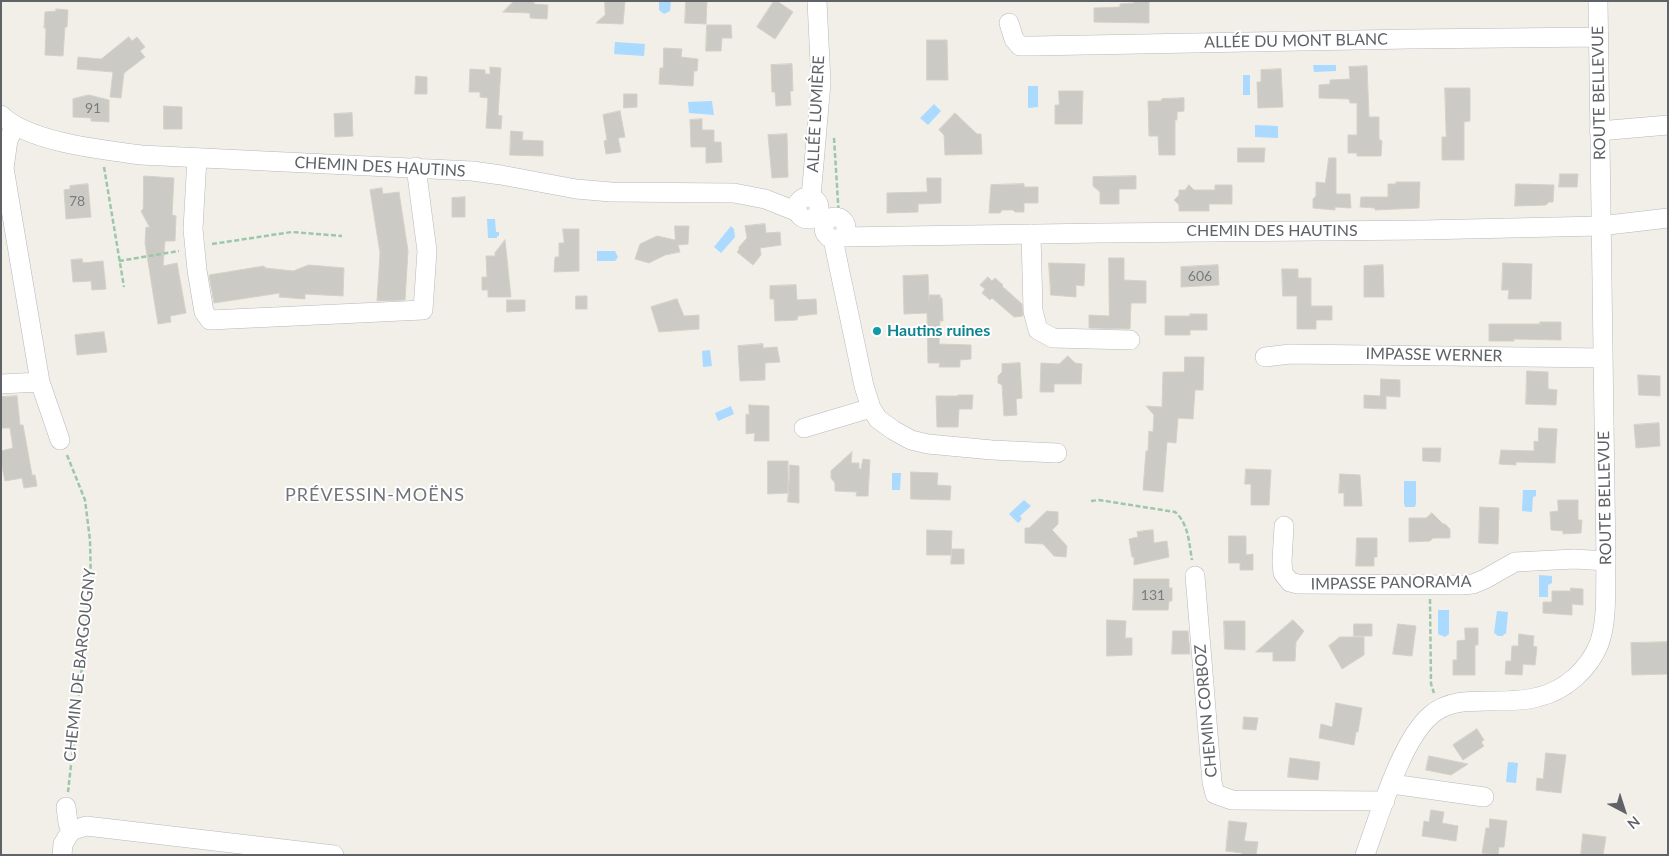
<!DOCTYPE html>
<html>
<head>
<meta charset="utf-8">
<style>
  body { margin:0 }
  #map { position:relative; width:1669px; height:856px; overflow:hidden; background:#f1efe8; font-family:Lato,sans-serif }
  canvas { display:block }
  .frame { position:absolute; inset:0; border:2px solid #5f6368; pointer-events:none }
  .north { position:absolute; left:1599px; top:786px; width:50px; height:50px; -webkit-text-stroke:4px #fff; paint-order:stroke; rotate:140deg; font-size:14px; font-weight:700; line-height:20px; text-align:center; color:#5f6368 }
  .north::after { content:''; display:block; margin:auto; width:18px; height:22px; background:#5f6368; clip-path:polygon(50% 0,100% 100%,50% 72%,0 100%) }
</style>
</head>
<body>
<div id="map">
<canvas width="1669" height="856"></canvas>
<div class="frame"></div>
<div class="north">N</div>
</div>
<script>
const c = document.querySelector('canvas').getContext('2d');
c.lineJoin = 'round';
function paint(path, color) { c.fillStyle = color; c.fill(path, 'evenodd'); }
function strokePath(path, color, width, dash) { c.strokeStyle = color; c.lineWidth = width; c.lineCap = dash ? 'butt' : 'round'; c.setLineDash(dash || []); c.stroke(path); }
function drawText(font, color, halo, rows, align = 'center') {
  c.font = font + ' Lato,sans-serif'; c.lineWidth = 4; c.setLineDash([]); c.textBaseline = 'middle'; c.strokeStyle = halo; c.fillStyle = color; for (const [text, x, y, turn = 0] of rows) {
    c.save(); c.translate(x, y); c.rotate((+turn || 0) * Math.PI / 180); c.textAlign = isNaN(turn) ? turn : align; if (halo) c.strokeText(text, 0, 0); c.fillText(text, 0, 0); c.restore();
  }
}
paint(new Path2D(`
  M659 1H671L670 11 664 14 659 10Z
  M615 42 645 44 644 56 614 54Z
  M1313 65H1336V71L1314 72Z
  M1243 75H1250V95H1243Z
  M1028 86H1038V107L1028 108Z
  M712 101 714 115 689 113 688 102Z
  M934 104 941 111 928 125 920 118Z
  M1255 125 1278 126V138L1255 137Z
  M487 219H495L496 232H499V236H497V238H488Z
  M731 226 734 229 735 237 721 253 714 247Z
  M597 251H615L618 257 615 261H597Z
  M710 350 712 366 703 367 702 351Z
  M731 406 734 414 718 421 715 413Z
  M892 473H901L900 490H892Z
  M1404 481H1416V503L1415 507H1405L1404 503Z
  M1523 490H1536V496L1533 497 1532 512 1522 511Z
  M1024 500 1031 506 1020 516 1022 519 1018 523 1009 514Z
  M1539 575 1552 576V583L1548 585V597H1539Z
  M1438 610H1449V634L1445 637 1438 634Z
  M1497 611 1508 612 1506 634H1504L1503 636H1498L1494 633Z
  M1508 762 1518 763 1516 783 1506 782Z`), '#aadaff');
const building = new Path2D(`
  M514 1H534V4L548 5 547 19 530 18V13L503 12Z
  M605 1H625L623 24 596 23 605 15Z
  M686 1H707L706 24 685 23Z
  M774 1H777L793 12 775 39 757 27Z
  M1134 1H1149V23L1094 22V8L1120 7V4L1134 3Z
  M56 9 68 10 67 27H65L63 56 45 55 46 28H44L45 12 56 11Z
  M707 25H731L732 38H722L721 51H706Z
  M129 37 132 41 137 37 145 47 140 51 145 57 124 73 121 98 110 97 113 72 77 69 78 57 101 59Z
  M927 40H947L948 80H927Z
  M664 48 682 49 681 57 698 59 697 71H694L693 86 659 84 660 68H663Z
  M792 64 793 91H790L791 105 776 106 775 92H772L771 65Z
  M1367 66 1369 117H1379V139L1382 141 1381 156H1357V153H1348V135H1357V103H1350L1349 99 1319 98V85L1330 84V80L1350 79 1349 67Z
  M490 67 501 68 498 115 502 116 501 129 486 128 488 98 480 97V92H469L470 69 485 70V74H490Z
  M1281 69 1283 107 1258 108 1257 82H1261V70Z
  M416 76 427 77V94H415Z
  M1445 88H1470V121L1464 122V160H1442V137H1446Z
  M1059 91H1083L1082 124H1055V105H1059Z
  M624 94H637V107L624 108Z
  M89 95 109 100V122L91 121V118L73 117V99Z
  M1184 98V111L1177 112V120H1175V155H1159L1158 136H1149L1148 101H1161L1162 99Z
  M164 106 182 107V129H164Z
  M620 111 625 137 618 138 621 152 606 154 604 141 607 140 603 115Z
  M352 113 353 136 335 137 334 114Z
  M955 113 977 134H981L982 154 945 155 944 135 939 130Z
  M702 119V130H714V142H721L722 162 706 163V147H691L690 120Z
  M511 131 523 132 522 140 543 141V156L510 155Z
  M787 134 788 177 772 178 768 135Z
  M1238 148H1265L1264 162H1238Z
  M1329 158H1336V194H1350L1351 208 1335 207V210L1313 208V199L1316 196V182L1325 183Z
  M1560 174H1578L1577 187H1559Z
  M144 176 174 178 172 215 176 216 175 241H165L163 266 177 263 186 313 170 316 171 322 158 324 145 243 146 227 150 228 141 211 143 209Z
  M1136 176V189H1119V204H1100V192L1093 186V177Z
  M927 178H941V203L918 204V212L887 213V193L927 192Z
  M1396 182H1420L1419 208 1375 210V208L1360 207 1361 197H1388V184H1396Z
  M88 184 91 217 66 219 64 190 70 189V186Z
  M1024 184V187H1038V203H1024V212H1015L1013 210H1002L1000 213H989L991 185Z
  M1516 184 1554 185 1553 202H1549L1546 205 1515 206Z
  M1189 185 1194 190H1215V185H1232V204H1209V211H1179V205L1174 200 1179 195V190H1185Z
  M382 188 383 194 399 192 408 251 405 300 377 301 380 253 370 190Z
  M465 197V217H452V198Z
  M765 224 766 233 780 232 781 245 760 248 761 255 753 265 737 252 739 250V247L747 238 745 226Z
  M675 226H689L688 244 678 245 680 252 665 255 649 263 635 259 640 244 657 236 675 240Z
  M563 229H579V271L554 272 555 257H559V243H564Z
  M505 240 511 297H488V290H482V277H487L486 256H495V253Z
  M1109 258H1124V280L1146 281V303H1131L1130 329 1089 328V315L1109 316Z
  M82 259 83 263 103 261 106 289 92 290 91 281 73 282 71 260Z
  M1049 263 1085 264 1084 286 1076 285V297L1051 295Z
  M1503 263 1532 264 1531 299H1508L1509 290H1502Z
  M309 265 344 268 343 296 305 294V299L279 297 280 293 214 303 209 275 264 266 265 268 293 271Z
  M1218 265 1219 285 1181 287V267Z
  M1383 265 1384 297H1364V266Z
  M1282 269H1298V278H1311V306H1332V320H1316V329H1297V296H1283Z
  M928 275 929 300V295H940V298H942L943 321H940L939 344 971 345V359L960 360V367H939L940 363H928L927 313 904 314 903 276Z
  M988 277 992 281 995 278 1003 285 1002 286 1022 304 1023 316 1014 317 992 298 990 300 982 293 985 289 980 285Z
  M796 285 797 300 816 299 817 314 798 316 797 320 775 321 774 299H770V286Z
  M576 296H587V309H576Z
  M677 299 684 316 699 315V329L659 332 651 307Z
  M507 300H525V311L507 312Z
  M1190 314H1207V330H1190V335H1165V316H1190Z
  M1540 322H1561V340L1514 339V341H1489V324H1540Z
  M104 332 107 352 77 355 75 335Z
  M763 344V348L777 347 780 362 765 363V380L740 381 738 346Z
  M1068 356 1075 363 1082 364 1081 384H1054V392H1040L1041 363 1059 364Z
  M1185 357H1204L1203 390H1195L1193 419 1178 418 1176 443 1167 442 1163 492 1143 490 1146 451H1148L1149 431 1153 432 1154 415 1146 406 1162 407 1163 372H1184Z
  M1020 363 1022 398 1016 399 1017 415 1004 416 1002 385 998 383V376L1002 372V364Z
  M1527 371 1548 372V389L1557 390 1556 405 1526 404Z
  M1638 375 1660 376V396L1639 395Z
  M1381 379 1400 380V397L1386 396V409L1364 408V395L1380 396Z
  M958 395H973L972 409H959L958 427H937L936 396H958Z
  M17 396 20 425H23L32 475H35L37 486 24 488 22 478 5 481 1 462V451L13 448 10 428H1V397Z
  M749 405 769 406V441H754L755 433 746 434V414L749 415Z
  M1659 423 1660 446 1636 448 1634 425Z
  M1539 428 1557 429 1555 463 1516 462V465L1499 464 1501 450 1534 451V441L1538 442Z
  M1423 448H1441L1440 462 1423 461Z
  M852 452 851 463H859V469H861L863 459 870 460 868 496H856L857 492 835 491V483L831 478V471Z
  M768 461H788V493L768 494Z
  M790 465 799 466V503L788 502Z
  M1246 469 1271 470 1269 505H1251V484H1245Z
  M911 472 938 473 937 485 951 486 950 500 911 499Z
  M1340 474 1360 475 1362 506H1344V493H1339Z
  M1558 500H1578V520H1582L1581 533 1563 534V531L1551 530 1550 512 1558 511Z
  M1480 507 1499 508 1498 544 1479 543Z
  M1047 511 1058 512V524L1052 530 1067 546 1066 557 1054 556 1043 544 1025 543V528H1029Z
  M1432 513 1443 524H1445L1450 529V538H1433L1430 541 1409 542V518H1426Z
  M927 530 952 531 951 555H927Z
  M1153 530 1154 543 1167 541 1169 557 1134 565V557H1132L1129 539 1138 537 1137 532Z
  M1229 536H1246V555L1253 554V570H1240V563H1229Z
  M1357 538H1377V557H1374V566H1356Z
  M952 549H964V564H951Z
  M1134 579H1169V588H1172V601H1169L1168 610H1133Z
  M1571 588 1583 589V605L1572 604V615L1543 613V602H1552V591H1570Z
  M1107 620 1126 621 1125 638H1132V655L1107 656Z
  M1293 620 1304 631 1296 642 1295 661H1273V652H1256Z
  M1224 621H1245V650L1225 649Z
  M1354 624H1372V636H1354Z
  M1398 624 1416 626 1412 656 1393 654Z
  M1465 628H1478V645H1475V675H1453V660H1457V641L1465 640Z
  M1173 631H1188L1190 654H1172Z
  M1519 634 1534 636 1533 646 1537 647 1535 665 1523 664 1522 675 1505 674 1506 661H1511L1512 646H1518Z
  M1340 637H1364V655L1342 669 1329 646Z
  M1668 642V674L1632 675 1631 643Z
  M1336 703 1362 708 1358 732H1356L1354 745 1319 738 1321 724 1332 727Z
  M1244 717 1258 718 1256 730 1243 729Z
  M1477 729 1484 740 1481 742 1484 746 1463 760 1453 745Z
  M1546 753 1566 755 1561 793 1536 790 1537 778 1543 779Z
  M1429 756 1468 764 1451 775 1426 770Z
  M1290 758 1320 762 1318 780 1288 777Z
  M1431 810 1444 812 1442 823 1458 826 1456 841 1422 836 1424 821 1429 822Z
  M1490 819 1507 821 1504 847H1499L1498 855 1482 853 1486 828H1489Z
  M1229 821 1247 823 1244 841 1258 842 1256 855H1241L1242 853 1226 851Z
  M1583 834 1606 837 1603 855H1581Z`);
paint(building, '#cccac5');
strokePath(building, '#d6d1c6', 1);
const minor = new Path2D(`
  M1009 23 1014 39 1020 46H1033L1410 39 1599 37
  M1 115C28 142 103 150 141 155L472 171 501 175 576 189 611 192 734 193 765 199 798 212
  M15 126 8 140 4 168 40 382 60 440
  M1599 131 1668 125
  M197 158 193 229 197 270 204 312 210 320 423 310 427 251 416 167
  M811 197 821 83 817 1
  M797 208a11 11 0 1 1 22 0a11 11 0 1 1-22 0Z
  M824 228a11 11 0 1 1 22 0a11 11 0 1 1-22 0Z
  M1031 234 1033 311 1038 330 1053 338 1130 340
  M841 237 1102 233 1423 230 1600 226 1668 218
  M833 239 864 386 871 408 878 419 893 430 911 440 928 444 992 450 1057 453
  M1265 357 1290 354 1603 358
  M1 384 40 382
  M804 428 871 408
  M1284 526 1282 561 1283 573 1290 582 1298 584 1462 585 1473 584 1485 579 1515 562 1575 559 1606 561
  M1195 576 1212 782 1215 794 1232 800 1385 801
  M1392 784 1484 797
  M71 831 86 826 334 855
  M62 855 63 844 71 831 68 823 66 807
  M1365 855C1379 817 1401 740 1431 715 1448 700 1472 701 1493 701 1508 701 1524 701 1538 697 1565 691 1589 669 1599 644 1608 620 1605 586 1606 561L1598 1`);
strokePath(minor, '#b5b8bc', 20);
strokePath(new Path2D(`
  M834 138 839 218
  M104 167 124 287
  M212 244 292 232 342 236
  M119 261 179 251
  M67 455 85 500 90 540 91 585 68 792
  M1091 501 1099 500 1175 512C1189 524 1189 544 1192 560
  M1430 599 1431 684 1434 693`), '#9cc7a9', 2.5, [5, 2.5]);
strokePath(minor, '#fff', 19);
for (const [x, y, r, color] of [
  [877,331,5,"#0f9aa8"]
]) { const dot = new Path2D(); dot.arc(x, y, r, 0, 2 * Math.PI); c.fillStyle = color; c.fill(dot); strokePath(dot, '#fff', 2); }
drawText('14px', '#7a7d7f', null, [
  ["91",93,108],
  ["78",77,201],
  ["606",1200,276],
  ["131",1153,595]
]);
drawText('16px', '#5f6368', '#fff', [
  ["ALLÉE DU MONT BLANC",1296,41,-1],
  ["ROUTE BELLEVUE",1599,93,-91],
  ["ALLÉE LUMIÈRE",816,114,-87],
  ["CHEMIN DES HAUTINS",380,167,3],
  ["CHEMIN DES HAUTINS",1272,231],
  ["IMPASSE WERNER",1434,355,1],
  ["ROUTE BELLEVUE",1605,498,-91],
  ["IMPASSE PANORAMA",1391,583,-1],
  ["CHEMIN DE BARGOUGNY",80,665,-84],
  ["CHEMIN CORBOZ",1206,711,-95]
]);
drawText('bold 16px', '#0d838f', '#fff', [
  ["Hautins ruines",887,331]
], 'left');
c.letterSpacing = '1px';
drawText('18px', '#70757a', '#fff', [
  ["PRÉVESSIN-MOËNS",375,495]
]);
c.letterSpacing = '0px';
</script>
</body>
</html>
